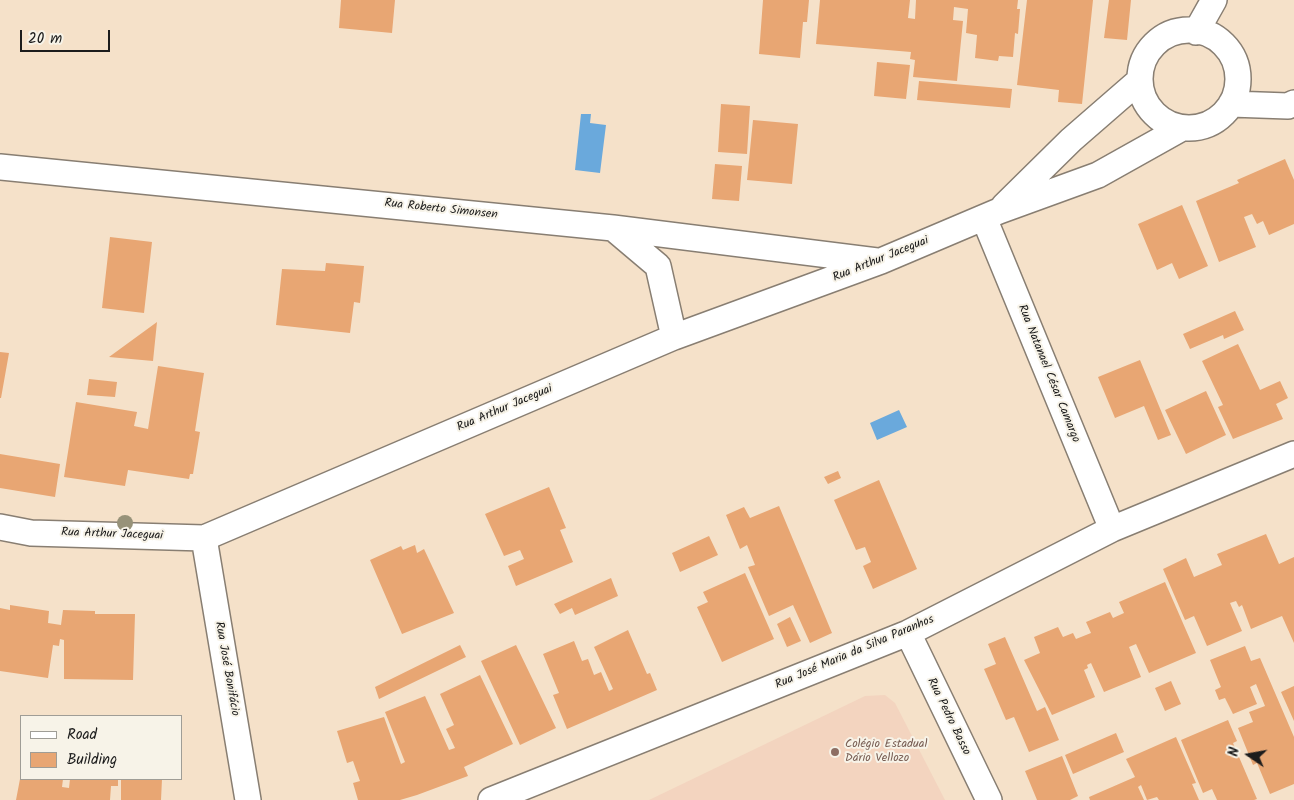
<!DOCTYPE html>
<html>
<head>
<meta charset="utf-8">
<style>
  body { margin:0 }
  #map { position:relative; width:1294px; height:800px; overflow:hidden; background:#f5e1c9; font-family:Kalam,sans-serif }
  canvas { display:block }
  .legend { position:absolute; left:20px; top:715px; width:162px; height:65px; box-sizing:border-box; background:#f7f3e8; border:1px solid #9f9d96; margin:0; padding:6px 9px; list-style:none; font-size:15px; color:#1c1c1c }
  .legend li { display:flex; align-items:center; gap:10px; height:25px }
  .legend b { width:25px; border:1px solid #9f9d96 }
  .north { position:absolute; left:1224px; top:730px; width:50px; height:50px; -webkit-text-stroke:4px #f7f3e8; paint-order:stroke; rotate:282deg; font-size:14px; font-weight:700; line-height:20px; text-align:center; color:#1c1c1c }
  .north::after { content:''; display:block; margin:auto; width:18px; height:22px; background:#1c1c1c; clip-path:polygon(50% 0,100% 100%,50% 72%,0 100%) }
  .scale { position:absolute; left:20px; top:30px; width:90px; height:22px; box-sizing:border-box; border:2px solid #1c1c1c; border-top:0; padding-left:6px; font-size:15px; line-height:18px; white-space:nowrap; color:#1c1c1c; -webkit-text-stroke:4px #f7f3e8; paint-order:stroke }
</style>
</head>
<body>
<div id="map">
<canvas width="1294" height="800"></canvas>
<ul class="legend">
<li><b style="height:6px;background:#fff"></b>Road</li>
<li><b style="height:14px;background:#e8a673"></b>Building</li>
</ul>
<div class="north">N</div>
<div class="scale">20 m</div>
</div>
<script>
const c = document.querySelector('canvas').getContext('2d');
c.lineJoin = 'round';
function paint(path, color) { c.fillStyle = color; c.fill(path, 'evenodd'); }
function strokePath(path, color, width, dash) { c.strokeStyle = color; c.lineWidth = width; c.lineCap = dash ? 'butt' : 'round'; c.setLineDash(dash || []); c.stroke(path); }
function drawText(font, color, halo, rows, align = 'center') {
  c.font = font + ' Kalam,sans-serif'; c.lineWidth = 4; c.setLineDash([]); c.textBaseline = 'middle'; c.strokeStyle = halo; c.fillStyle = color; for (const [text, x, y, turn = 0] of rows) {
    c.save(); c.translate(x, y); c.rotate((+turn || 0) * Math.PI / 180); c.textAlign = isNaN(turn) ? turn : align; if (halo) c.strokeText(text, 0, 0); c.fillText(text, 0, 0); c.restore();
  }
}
paint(new Path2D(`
  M885 695 895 703 945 800H649L865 696Z`), '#f3d4bf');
paint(new Path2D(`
  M581 114H591L590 123 606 125 600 173 575 170Z
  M899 410 907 427 877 440 870 423Z`), '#6aa9dc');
paint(new Path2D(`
  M341 0H395L392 33 339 28Z
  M763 0H809L807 22H803L800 58 759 54Z
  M820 0H910L908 18 915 19 916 0H1018L1017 9H1020L1018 34 1015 33 1013 57 999 56 998 61 975 58 977 35 966 33 968 9 954 7 953 20 963 21 957 81 913 77 915 60 910 59 911 52 816 44Z
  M1027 0H1093L1082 104 1058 102 1059 90 1017 85Z
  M1109 0H1131L1127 40 1104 38Z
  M877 62 910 65 906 99 874 96Z
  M919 81 1012 89 1010 108 917 100Z
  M721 104 750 106 747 154 718 152Z
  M753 120 798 124 792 184 747 180Z
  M1285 159 1294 180V224L1269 235 1263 221 1257 224 1252 214 1244 217 1256 247 1219 262 1196 201 1239 183 1237 180Z
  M715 164 742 166 739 201 712 199Z
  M1182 205 1208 266 1179 279 1172 263 1157 270 1138 224Z
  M110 237 152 242 144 313 102 308Z
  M326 263 364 266 360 303 354 302 350 333 276 325 282 269 325 271Z
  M1235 311 1244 330 1224 339 1223 335 1190 349 1183 334Z
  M157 322 153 361 109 357Z
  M1238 344 1260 390 1280 381 1288 398 1276 404 1283 419 1233 439 1218 407 1223 405 1202 361Z
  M0 352 9 353 1 398H0Z
  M1140 360 1171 435 1158 440 1144 406 1115 418 1098 377Z
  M158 366 204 373 195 431 200 432 193 474H190L189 479 128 470 125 486 64 477 76 402 137 412 134 426 148 429Z
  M89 379 117 382 115 397 87 395Z
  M1206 391 1226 435 1186 454 1165 410Z
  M0 454 60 464 55 497 0 488Z
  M838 471 841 478 828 484 824 477Z
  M879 480 917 569 873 589 863 566 871 562 865 547 856 550 834 500Z
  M549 487 566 528 560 530 573 562 516 586 508 566 524 559 520 550 504 556 485 514Z
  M779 506 832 633 810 643 793 605 769 616 748 567 755 565 747 545 740 549 726 515 744 507 750 518Z
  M1266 534 1279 564 1294 557V643L1282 616 1251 629 1242 605 1239 607 1236 601 1230 603 1242 631 1207 646 1194 616 1185 620 1163 569 1186 558 1194 577 1222 565 1217 554Z
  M709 536 718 555 680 572 672 553Z
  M415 545 417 553 424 549 454 613 402 634 370 560 401 546 403 550Z
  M745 573 774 639 722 662 697 607 708 602 703 592Z
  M611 578 618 596 575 615 572 608 560 614 554 604Z
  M1165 582 1196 653 1149 673 1136 644 1129 647 1141 677 1104 692 1091 663 1087 665 1088 668 1084 670 1095 697 1052 715 1024 660 1040 653 1034 637 1058 627 1063 637 1073 633 1076 639 1091 633 1086 622 1110 612 1113 618 1124 613 1119 602Z
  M10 605 49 611 48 623 61 625 63 610 95 611V614H135L133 680 64 679V640L60 639 59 646 53 645 48 678 0 671V608L10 610Z
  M790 617 801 641 787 647 777 624Z
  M628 630 647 674 650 673 657 690 567 729 553 695 559 693 543 654 574 641 582 661 588 659 594 675 601 672 609 691 613 689 594 647Z
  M1005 637 1037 711 1045 707 1059 740 1029 752 1014 717 1006 720 984 669 996 664 988 644Z
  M460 645 466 657 379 699 375 687Z
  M516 645 556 728 520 745 481 661Z
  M1245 646 1251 661 1260 658 1294 737V784L1270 794 1257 763 1253 765 1238 728 1253 722 1249 712 1265 706 1256 684 1250 687 1257 704 1233 714 1225 698 1219 700 1215 690 1221 687 1210 660Z
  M480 675 513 744 464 767 468 776 417 795 400 800H358L353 783 360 781 353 761 347 763 337 731 384 717 401 764 405 762 385 712 425 696 449 750 455 748 446 729 454 725 440 694Z
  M1171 681 1181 704 1165 711 1155 688Z
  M1294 686V721L1281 692Z
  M1228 720 1237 741 1233 743 1257 799 1254 800H1217L1212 789 1203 793 1181 740Z
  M1116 733 1124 752 1073 774 1065 755Z
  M1176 737 1196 783 1192 784 1199 800H1159L1157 797 1147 800 1141 785 1138 787 1144 800H1090L1089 797 1135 777 1126 759Z
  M1062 756 1078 796 1070 800H1037L1025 771Z
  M20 779H63L62 787 69 788 70 779H118V786H111L110 800H16Z
  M121 779H162L161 800H121Z`), '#e8a673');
const minor = new Path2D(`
  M1140 79a49 49 0 1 1 98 0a49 49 0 1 1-98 0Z
  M1196 32 1214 0
  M1231 104 1288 106 1294 103
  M0 167 613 228 877 261
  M1004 206 1071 140 1140 80
  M984 218 1112 529
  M613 228 658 266 674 337
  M0 527 31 533 204 538 674 337 881 261 999 211 1098 175 1182 128
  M204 538 248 800
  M908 633 989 800
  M491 800 908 633 1112 529 1294 454`);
strokePath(minor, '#887e72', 28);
strokePath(minor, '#fff', 25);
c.fillStyle = '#979279';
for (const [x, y] of [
  [125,523]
]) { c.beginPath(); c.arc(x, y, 8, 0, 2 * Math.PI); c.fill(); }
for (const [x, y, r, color] of [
  [835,752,5,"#8d6e63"]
]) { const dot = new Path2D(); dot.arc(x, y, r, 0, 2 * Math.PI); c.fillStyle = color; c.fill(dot); strokePath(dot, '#f7f3e8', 2); }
drawText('12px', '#1c1c1c', '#f7f3e8', [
  ["Rua Roberto Simonsen",441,210,6],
  ["Rua Arthur Jaceguai",881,260,-22],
  ["Rua Natanael César Camargo",1048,374,68],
  ["Rua Arthur Jaceguai",505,409,-23],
  ["Rua Arthur Jaceguai",112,535,2],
  ["Rua José Maria da Silva Paranhos",855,653,-23],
  ["Rua José Bonifácio",226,669,80],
  ["Rua Pedro Basso",948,717,64]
]);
drawText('12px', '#785e54', '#f7f3e8', [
  ["Colégio Estadual",845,745],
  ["Dário Vellozo",845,759]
], 'left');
</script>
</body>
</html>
